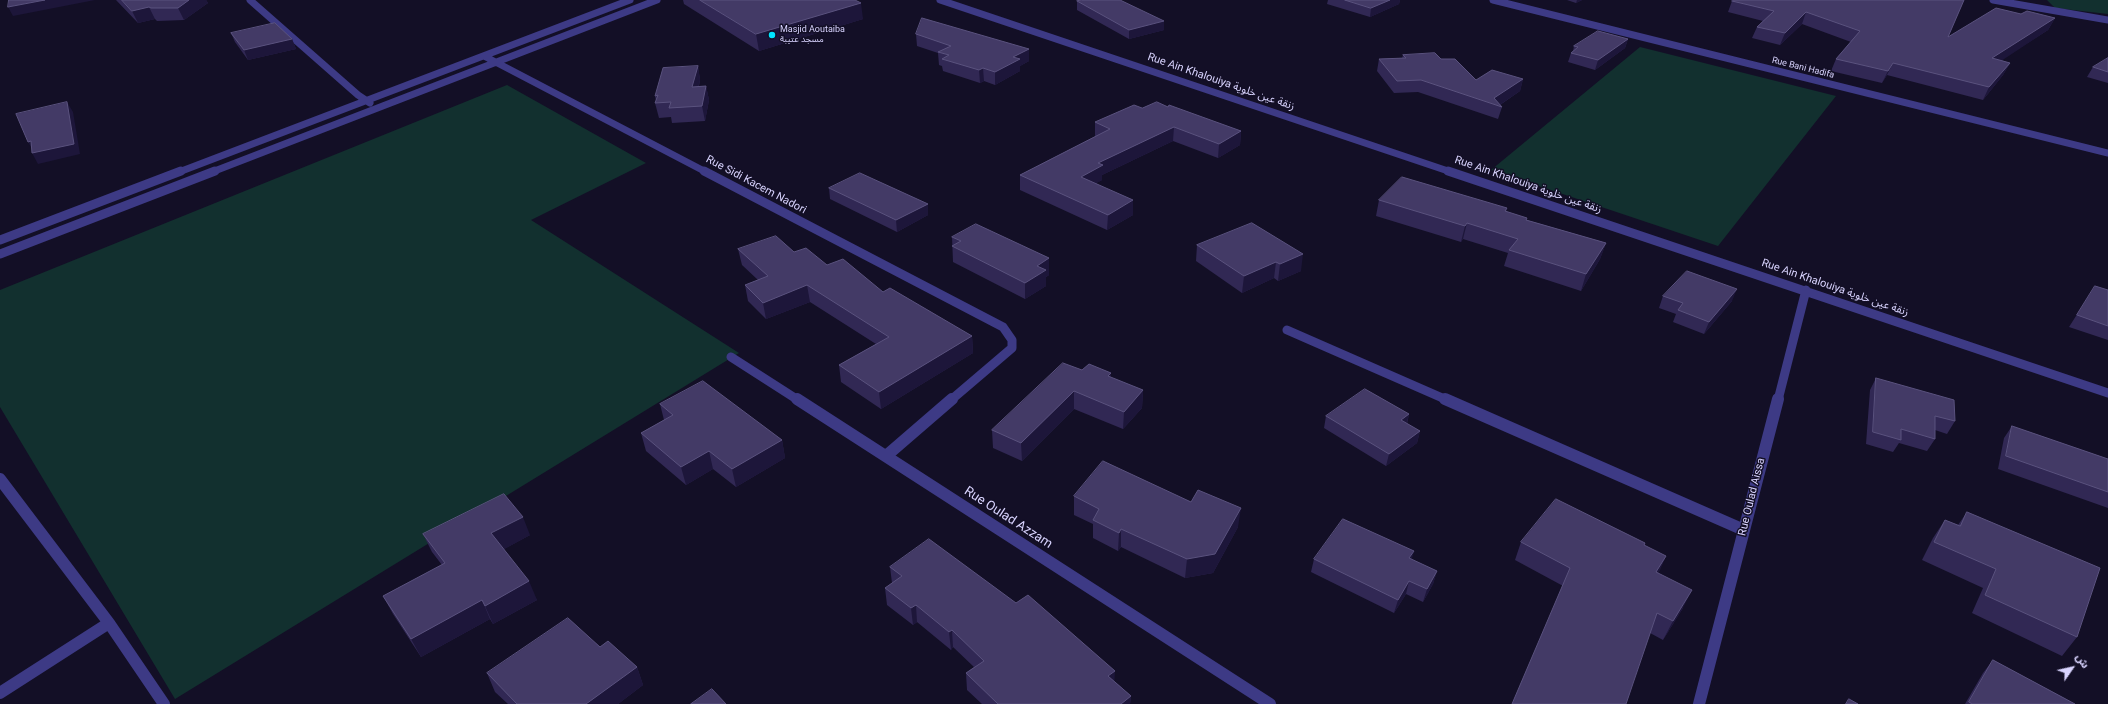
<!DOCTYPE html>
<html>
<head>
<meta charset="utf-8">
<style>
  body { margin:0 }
  #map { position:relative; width:2108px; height:704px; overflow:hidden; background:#130f26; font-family:Roboto,"Noto Sans Arabic",sans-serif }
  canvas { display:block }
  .north { position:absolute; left:2052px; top:648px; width:40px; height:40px; -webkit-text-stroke:3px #130f26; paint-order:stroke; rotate:56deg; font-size:11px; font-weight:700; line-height:16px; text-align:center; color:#d9d4ff }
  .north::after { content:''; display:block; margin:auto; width:14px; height:18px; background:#d9d4ff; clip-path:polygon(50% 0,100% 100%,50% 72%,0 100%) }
</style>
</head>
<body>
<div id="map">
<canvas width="2108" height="704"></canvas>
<div class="north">ش</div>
</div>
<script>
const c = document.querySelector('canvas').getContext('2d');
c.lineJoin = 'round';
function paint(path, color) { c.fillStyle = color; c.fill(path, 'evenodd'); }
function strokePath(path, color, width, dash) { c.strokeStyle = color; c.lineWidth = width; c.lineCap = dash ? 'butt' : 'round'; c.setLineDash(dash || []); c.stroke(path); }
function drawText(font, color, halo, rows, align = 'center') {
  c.font = font + ' Roboto,"Noto Sans Arabic",sans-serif'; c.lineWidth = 3; c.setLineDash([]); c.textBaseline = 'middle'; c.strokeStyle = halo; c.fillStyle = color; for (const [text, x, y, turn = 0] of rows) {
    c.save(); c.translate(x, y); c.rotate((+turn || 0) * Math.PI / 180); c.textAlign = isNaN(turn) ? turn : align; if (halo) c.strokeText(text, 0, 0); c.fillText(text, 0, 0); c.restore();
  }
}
paint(new Path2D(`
  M2047 0H2108V14L2055 8Z
  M1640 47 1836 96 1718 246 1491 170Z
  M507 85 646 163 531 220 739 353 175 699 0 407V290Z`), '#12302f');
strokePath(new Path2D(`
  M250 0 358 95 370 103
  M940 0 1451 172
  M1493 0 2108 153
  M1993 0 2108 20
  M484 56 706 172
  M179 172 630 0
  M212 172 657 0`), '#3d3a85', 7);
strokePath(new Path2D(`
  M704 171 1003 327 1012 340V348L951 400
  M1448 171 2108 393
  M0 240 181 171
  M0 254 215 171
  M1287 330 1447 400
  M731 357 798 400
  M1778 400 1806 290`), '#3d3a85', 9);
strokePath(new Path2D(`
  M797 399 1270 704
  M1445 399 1744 530
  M886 456 952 399
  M0 479 109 623 164 704
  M0 693 109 623
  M1699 704 1778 399`), '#3d3a85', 12);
paint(new Path2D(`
  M116 0H206L208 3 184 20 157 21 155 19 138 23Z
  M683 0H855L863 19 759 51 684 4Z
  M1328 0H1400L1399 4 1370 17 1327 4Z
  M1567 0H1582L1576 3Z
  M1964 0 1948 37 2021 14 2055 18 2048 30 2001 60 2010 63 2003 75 1983 100 1887 75 1882 83 1831 71 1836 59 1851 42 1802 24 1780 45 1752 38 1757 27 1763 21 1728 12 1732 1Z
  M1077 1 1164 30 1129 39 1077 10Z
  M231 33 292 39 296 49 248 60 235 42Z
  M916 34 1029 49V61L1020 66V71L995 85 984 81 980 83 943 71 942 66 939 65 938 53 917 46Z
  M1628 39 1625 48 1595 70 1568 62 1571 53 1573 51 1574 46Z
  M1403 55 1441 59 1476 80 1523 79 1520 91 1500 105 1502 107 1498 119 1418 92 1394 93 1377 71 1379 59 1402 58Z
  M2108 58V83L2087 77 2093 67Z
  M698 66 700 80 699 86H706L709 100 705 121 672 123 671 117 659 118 655 103 656 101 655 96Z
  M1168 107 1241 131 1240 145 1218 158 1173 141 1102 175V180L1096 183 1133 215 1107 230 1020 190V175L1096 136H1095V122L1142 108Z
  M829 188 928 204V215L897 232 830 199Z
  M1379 200 1507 208 1506 212 1527 220 1606 243 1600 259 1581 291 1504 266 1508 253 1463 239 1461 242 1376 216Z
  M1252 223 1301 271 1278 281 1274 278 1242 293 1196 261 1197 245Z
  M952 237 1049 258V275L1046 277V286L1025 299 953 262Z
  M738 249 794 252 827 265 883 292 972 336 973 353 881 409 841 382 839 365 876 344 810 302 766 319 748 301 745 285 758 280 742 265Z
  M2095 286 2108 290V340L2069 327Z
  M1663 296 1732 301 1704 334 1673 322 1676 314 1659 308Z
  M1082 370 1111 378 1143 390 1142 408 1123 429 1074 409 1022 461 993 448 992 430Z
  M1876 378 1955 421 1947 434 1935 430V439L1927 451 1899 443 1893 452 1866 444 1870 390Z
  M660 404 782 440 785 458 736 487 713 469 686 485 646 451 641 433 664 420Z
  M1409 414 1407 424 1420 431 1417 443 1386 466 1324 428 1326 416Z
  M2012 426 2108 459V508L1998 469 2004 438Z
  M1074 496 1238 527 1213 573 1185 578 1121 547 1118 551 1093 538V524L1074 515Z
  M1967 512 2077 637 2062 656 1972 613 1983 588 1922 560 1933 538 1945 520 1958 525Z
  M423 534 530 535 504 549 537 600 493 624 490 619 421 657 393 614 383 596 442 565 432 552Z
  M1521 542 1645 543 1644 546 1666 556 1658 573 1683 608 1663 640 1515 560Z
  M1314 559 1412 560 1437 571 1433 584 1423 602 1406 594 1394 613 1311 572Z
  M890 567 1114 681 1131 696 1130 704H982L967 690 966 673 974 667 953 647 951 650 917 622 913 625 887 605 885 588 892 583Z
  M600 647 637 667 643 685 618 704H508L495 692 487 673Z
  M1993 660 2075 704H1965L1983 673Z`), '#312854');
paint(new Path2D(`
  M45 0H95L13 16 8 7Z
  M189 0H206L208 3 184 20 178 8Z
  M1390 0H1400L1399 4 1370 17 1371 8Z
  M1577 0H1582L1576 3Z
  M861 3 863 19 759 51 756 34Z
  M149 7 155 19 138 23 132 11Z
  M1806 12 1802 24 1780 45 1785 33Z
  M2055 18 2048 30 1986 71 1992 58Z
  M1164 21V30L1129 39V30Z
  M292 39 296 49 248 60 244 50Z
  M1628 39 1625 48 1595 70 1598 60Z
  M1029 49V61L1020 66V71L995 85V72L1013 57Z
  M1893 63 1887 75 1882 83 1888 71Z
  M2010 63 2003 75 1983 100 1989 87Z
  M698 66 700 80 695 101 692 87Z
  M983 68 984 81 980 83 979 70Z
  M1523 79 1520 91 1498 106 1494 98Z
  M706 86 709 100 705 121 702 106Z
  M67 102 73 112 80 154 38 164 32 153Z
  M1174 127 1173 141 1102 175V180L1081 192V177L1098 163Z
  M1241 131 1240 145 1218 158 1219 144Z
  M31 141 34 152 28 142Z
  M1133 200V215L1107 230 1108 215Z
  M928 204V215L897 232 896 220Z
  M1467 223 1463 239 1461 242 1465 226Z
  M1606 243 1600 259 1581 291 1586 274Z
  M1303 254 1301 271 1278 281 1280 264Z
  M1049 258V275L1046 277V286L1025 299V283L1037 266Z
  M1276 262 1274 278 1242 293 1244 276Z
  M807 285 810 302 766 319 763 303Z
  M1737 289 1732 301 1704 334 1709 322Z
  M972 336 973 353 881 409 879 392Z
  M1111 373V390L1108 376Z
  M1143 390 1142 408 1123 429 1124 412Z
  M1074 391V409L1022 461 1021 443Z
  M1409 414 1406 426 1401 420Z
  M1420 431 1417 443 1386 466 1389 454Z
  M782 440 785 458 736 487 732 469Z
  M709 451 713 469 686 485 681 467Z
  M1241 508 1238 527 1213 573 1185 578 1187 559Z
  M523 517 530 535 499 552 491 533Z
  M1121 529V547L1118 551 1119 533Z
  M1414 551 1411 563 1409 558Z
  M1666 556 1658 575 1656 572Z
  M1437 571 1433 584 1423 602 1427 589Z
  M529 581 537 600 493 624 485 606Z
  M1409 581 1406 594 1394 613 1398 600Z
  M1692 590 1683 608 1663 640 1673 621Z
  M482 600 490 619 421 657 411 639Z
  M916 605 917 622 913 625 911 608Z
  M952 630 953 647 951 650 949 632Z
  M637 667 643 685 618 704H586Z
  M1115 671 1114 688 1108 676Z
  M1131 696 1130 704H1121Z`), '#1d163a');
const building = new Path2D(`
  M9 0H45L8 7Z
  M122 0H189L178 8H151L149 7 132 11Z
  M700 0H855L861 3 756 34Z
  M1082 0H1120L1164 21 1129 30 1077 1Z
  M1345 0H1390L1371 8Z
  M1733 0H1964L1948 37 1996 8 2021 14 2027 11 2055 18 1992 58 2010 63 1989 87 1893 63 1888 71 1836 59 1860 31 1806 12 1785 33 1757 27 1774 11 1732 1Z
  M922 18 1029 49 1013 57 1020 59 995 72 983 68 979 70 942 59 949 55 938 52 951 46 916 34Z
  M275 23 292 39 244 50 231 33Z
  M1598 31 1628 39 1598 60 1571 53 1578 47 1574 46Z
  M1435 53 1441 59H1455L1476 80 1492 70 1523 79 1494 98 1502 107 1421 80 1397 81 1379 59 1406 58 1403 55Z
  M2108 58V72L2093 67Z
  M698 66 692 87 706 86 702 106 669 108 671 102 655 103 658 95 655 96 663 68Z
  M67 102 74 144 32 153 31 141 28 142 16 114Z
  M1157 102 1168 107 1169 105 1241 131 1219 144 1174 127 1098 163 1103 165 1081 177 1133 200 1108 215 1020 175 1110 129 1095 122 1134 105 1142 108Z
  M860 173 928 204 896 220 829 188Z
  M1402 177 1507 208 1505 211 1527 218 1526 220 1606 243 1586 274 1509 250 1518 239 1467 223 1465 226 1379 200Z
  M1252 223 1303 254 1280 264 1276 262 1244 276 1197 245Z
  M976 224 1049 258 1037 266 1046 270 1025 283 952 246 961 241 952 237Z
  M776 236 794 252 806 248 827 265 843 259 883 292 890 288 972 336 879 392 839 365 889 337 807 285 763 303 745 285 768 276 738 249Z
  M1687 271 1737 289 1709 322 1678 310 1683 303 1663 296Z
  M2095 286 2108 290V326L2077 315Z
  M1063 363 1082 370 1089 364 1111 373 1108 376 1143 390 1124 412 1074 391 1021 443 992 430Z
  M1876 378 1954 400 1955 421 1935 416V439L1901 429V440L1873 432Z
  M703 381 782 440 732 469 709 451 681 467 641 433 673 415 660 404Z
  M1365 389 1409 414 1401 420 1420 431 1389 454 1326 416Z
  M2012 426 2108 459V492L2006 456Z
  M1103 461 1191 502 1198 490 1241 508 1215 554 1187 559 1121 529 1119 533 1093 520 1099 509 1074 496Z
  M504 494 523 517 491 533 529 581 485 606 482 600 411 639 383 596 445 563 423 534Z
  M1556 499 1645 543 1644 545 1666 556 1656 572 1692 590 1673 621 1657 613 1626 704H1512L1570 568 1521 542Z
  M1967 512 2100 568 2077 637 1985 595 1996 569 1934 542 1945 520 1960 526Z
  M1343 519 1414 551 1409 558 1437 571 1427 589 1409 581 1398 600 1314 559Z
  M929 539 1016 603 1028 595 1115 671 1108 676 1131 696 1121 704H998L966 673 984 661 952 630 949 632 916 605 911 608 885 588 902 576 890 567Z
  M568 618 600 647 608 641 637 667 586 704H517L487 673Z
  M1993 660 2075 704H1972L1969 702Z
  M712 689 726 704H691Z
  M1849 699 1858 704H1846Z`);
paint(building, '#433a66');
strokePath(building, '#5a527e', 1);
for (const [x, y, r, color] of [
  [772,35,4,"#00e5ff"]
]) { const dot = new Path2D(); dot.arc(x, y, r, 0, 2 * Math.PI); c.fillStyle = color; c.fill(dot); strokePath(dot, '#130f26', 1.5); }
drawText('9px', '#d9d4ff', '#130f26', [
  ["Masjid Aoutaiba",780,30],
  ["مسجد عتيبة",780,40]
], 'left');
drawText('9px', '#d9d4ff', '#130f26', [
  ["Rue Bani Hadifa",1803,68,14]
]);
drawText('11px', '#d9d4ff', '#130f26', [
  ["Rue Ain Khalouiya زنقة عين خلوية",1221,82,19],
  ["Rue Sidi Kacem Nadori",756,185,28],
  ["Rue Ain Khalouiya زنقة عين خلوية",1528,185,19],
  ["Rue Ain Khalouiya زنقة عين خلوية",1835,288,19],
  ["Rue Oulad Aissa",1752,497,-76]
]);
drawText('13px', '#d9d4ff', '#130f26', [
  ["Rue Oulad Azzam",1008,518,33]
]);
</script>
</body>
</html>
